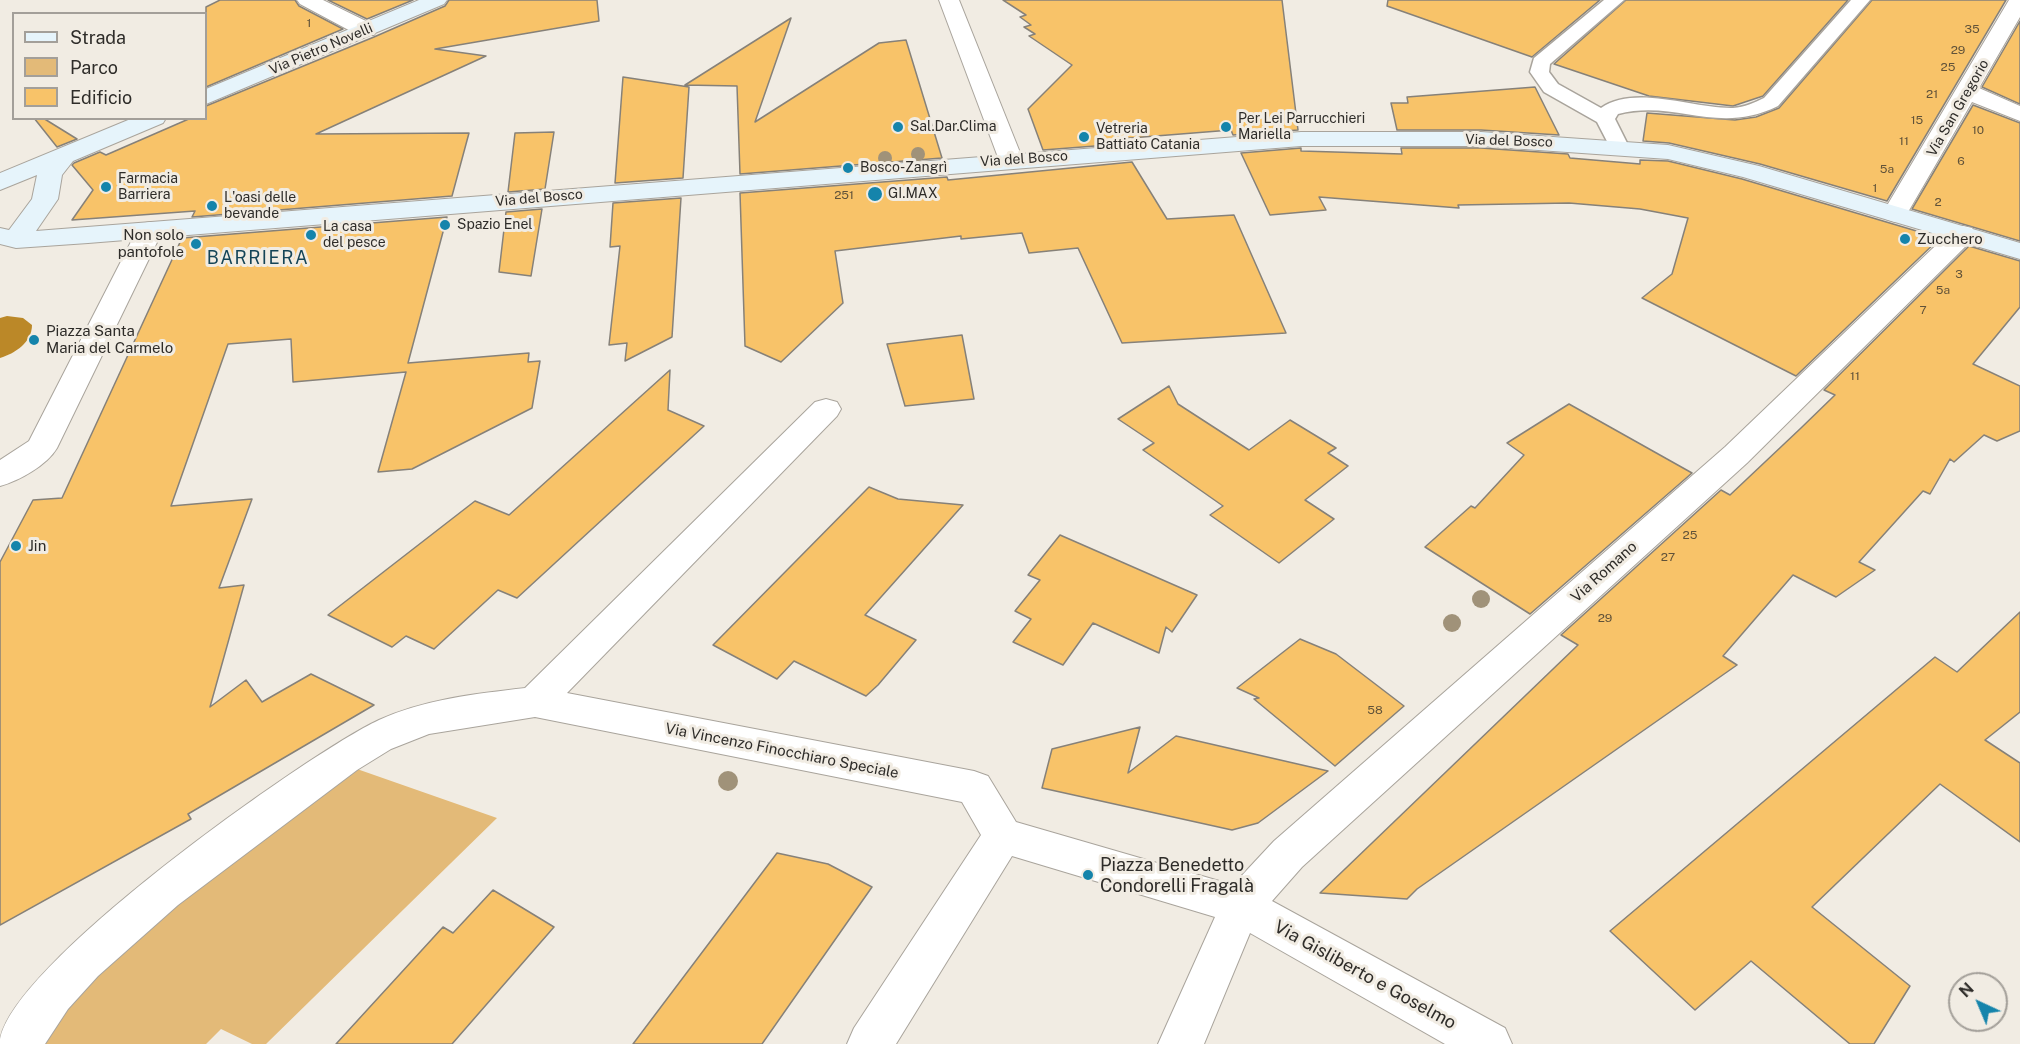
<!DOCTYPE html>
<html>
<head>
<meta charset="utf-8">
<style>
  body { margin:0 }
  #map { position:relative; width:2020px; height:1044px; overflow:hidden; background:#f1ece3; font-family:"Public Sans",sans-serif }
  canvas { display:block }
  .legend { position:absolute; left:12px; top:12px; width:195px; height:108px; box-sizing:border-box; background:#f1ece3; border:2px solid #a39f99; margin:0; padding:8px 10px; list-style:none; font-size:18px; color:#2e2c29 }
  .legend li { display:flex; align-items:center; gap:12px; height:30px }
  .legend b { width:30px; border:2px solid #a39f99 }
  .north { position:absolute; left:1948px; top:972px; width:60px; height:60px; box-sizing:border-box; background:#f1ece3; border:2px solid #a39f99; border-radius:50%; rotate:316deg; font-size:16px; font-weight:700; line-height:24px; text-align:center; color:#2e2c29 }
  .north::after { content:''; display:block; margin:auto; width:21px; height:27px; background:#1584ab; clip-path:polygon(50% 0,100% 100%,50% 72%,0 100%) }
</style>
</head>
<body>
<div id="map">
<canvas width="2020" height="1044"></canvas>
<ul class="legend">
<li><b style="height:8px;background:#e6f4fb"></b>Strada</li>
<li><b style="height:16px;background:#e3ba78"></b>Parco</li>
<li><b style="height:16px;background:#f8c369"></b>Edificio</li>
</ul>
<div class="north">N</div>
</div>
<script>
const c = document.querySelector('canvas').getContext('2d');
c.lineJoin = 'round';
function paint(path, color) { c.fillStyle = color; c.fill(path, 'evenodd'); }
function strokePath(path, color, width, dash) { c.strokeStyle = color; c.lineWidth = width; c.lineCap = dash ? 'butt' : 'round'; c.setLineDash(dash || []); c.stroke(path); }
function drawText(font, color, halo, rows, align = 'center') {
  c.font = font + ' "Public Sans",sans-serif'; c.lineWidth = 6; c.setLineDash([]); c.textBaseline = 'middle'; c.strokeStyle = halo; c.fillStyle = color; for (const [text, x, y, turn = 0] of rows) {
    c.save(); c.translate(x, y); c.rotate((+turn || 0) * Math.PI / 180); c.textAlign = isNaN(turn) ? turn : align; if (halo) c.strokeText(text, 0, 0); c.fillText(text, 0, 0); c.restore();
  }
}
paint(new Path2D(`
  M357 769 497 818 266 1044H252L221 1029 206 1044H38L100 968 181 893Z`), '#e3ba78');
paint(new Path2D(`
  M7 316 23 318 32 325C32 342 16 353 0 358V318Z`), '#bb8828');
const building = new Path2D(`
  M220 0H295L299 6 343 29 206 87V7Z
  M328 0H413L367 19Z
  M449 0H597L599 21 435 49 486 56 316 134 469 133 452 196 192 217 195 211 72 220 93 190 72 165 74 163 100 152 106 155 191 118H206V106L374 37 445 6Z
  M1003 0H1282L1298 130 1233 135 1231 130 1118 139 1121 144 1043 150 1028 109 1072 65 1029 36 1035 34 1024 27 1031 25 1020 17 1026 15Z
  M1388 0H1600L1532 57 1387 6Z
  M1626 0H1848L1763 96 1733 106 1649 96 1554 64Z
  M1872 0H2006L1887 201 1760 164 1669 143 1643 141 1647 113 1735 120 1756 117 1779 108Z
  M791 18 755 122 879 43 906 40 942 158 740 174 737 86 685 85Z
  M2020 21V104L1982 87Z
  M623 77 689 87 683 178 615 183Z
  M1535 87 1559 135 1481 130H1397L1391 103H1408L1407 97Z
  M1973 105 2020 123V241L1912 209Z
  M34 118H43L77 139 57 147Z
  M554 132 545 189 508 192 515 133Z
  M1301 148V151L1402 154 1401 148H1481L1568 154 1570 158 1640 164V160L1668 161 1742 179 1940 238 1796 376 1642 298 1672 274 1688 218 1640 209 1569 203 1458 205 1459 208 1319 197 1326 210 1270 215 1241 153Z
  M1132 162 1167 219 1234 215 1286 333 1122 343 1078 248 1029 253 1022 233 961 239V236L835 251 843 303 781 362 745 346 740 193 947 177 948 180Z
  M681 198 672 337 625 361 627 343 609 345 620 246 610 247 613 203Z
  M542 209 531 276 499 272 506 212Z
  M447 217 408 363 529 353 528 362 540 361 532 408 412 469 378 472 406 372 293 382 291 339 228 344 171 506 252 499 219 588 244 585 210 707 246 680 262 702 311 674 374 705 188 814 191 819 0 925V562L33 500 62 498 182 238Z
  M1969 246 2020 261V307L1973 364 2020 386V431L1997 441 1984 435 1954 462 1950 459 1930 494 1923 491 1859 562 1875 570 1836 597 1793 575 1723 656 1737 665 1417 889 1407 899 1320 893 1578 645 1561 635 1721 490 1730 495 1801 428 1835 395 1824 390Z
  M962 335 974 399 905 406 887 344Z
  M670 370 668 410 704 426 517 598 498 590 434 649 406 636 392 647 328 615 475 501 509 515Z
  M1169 386 1178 404 1249 450 1290 420 1336 448 1328 453 1348 466 1305 500 1334 519 1279 563 1210 515 1223 506 1143 450 1154 443 1118 419Z
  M1569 404 1692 473 1530 614 1425 547 1471 506 1475 508 1524 455 1507 443Z
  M869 487 898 499 963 505 865 615 916 640 878 685 866 696 794 661 777 679 713 645Z
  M1060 535 1197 595 1172 632 1166 627 1159 653 1093 623 1063 665 1013 642 1031 619 1015 611 1040 580 1028 575Z
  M2020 612V712L1985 740 2020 763V842L1940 784 1812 907 1910 986 1874 1044H1850L1751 961 1695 1010 1610 931 1935 657 1957 672Z
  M1300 639 1336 654 1404 706 1335 766 1254 699 1259 698 1237 688Z
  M1140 727 1128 773 1176 736 1328 771 1258 823 1232 830 1042 788 1052 749Z
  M777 853 828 864 872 887 762 1044H633Z
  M493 890 554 927 452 1044H336L443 927 453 933Z`);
paint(building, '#f8c369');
strokePath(building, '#868179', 1.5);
const lane = new Path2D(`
  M1604 0H1624L1550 64 1549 72 1558 84 1601 108C1635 84 1695 109 1733 108 1745 107 1754 103 1764 98L1851 0H1870L1778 106C1717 136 1676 99 1618 114L1615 119 1629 147 1626 151H1612L1597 122 1544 92 1530 72 1534 58Z`);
const street = new Path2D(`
  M297 0H323L374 25 377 30 374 35H358L300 4Z
  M939 0H959L1023 160 1020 165 1011 167 1002 165 999 160Z
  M2009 0H2020V17L1979 88 2020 106V121L1972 102 1904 219 1895 222 1886 219 1882 214Z
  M150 222 159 224 163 230 57 448C47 465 19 481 0 486V460L29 441 137 230 141 224Z
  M1963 226 1972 228 1976 234 1972 240 1747 463 1302 867 1272 901 1505 1028 1512 1044H1445L1250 933 1204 1044H1158L1215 917 1012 856 896 1044H847L854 1028 981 835 962 802 535 717 429 734 391 749 357 770 178 905 98 976 68 1009 45 1044H0C0 971 310 752 379 720 425 699 475 694 525 688L815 402 826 399 837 402 841 409 837 416 567 693 974 771 988 776 1016 822 1233 885 1274 841 1725 447 1954 228Z`);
const secondary = new Path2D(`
  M419 0H447L444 4 206 104V89Z
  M133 118H166L163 123 73 161 62 175 58 199 36 231 1301 132H1481L1668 145 1759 166 2020 243V259L1743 177 1668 159 1481 146H1301L88 243 16 248 0 244V228L9 230 32 199 37 175 0 190V173Z`);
strokePath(lane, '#a9a49c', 3);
strokePath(street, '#a9a49c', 2);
strokePath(secondary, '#a9a49c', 2);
paint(lane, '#fff');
paint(street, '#fff');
paint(secondary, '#e6f4fb');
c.fillStyle = '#a09279';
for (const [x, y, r] of [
  [918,154,7],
  [885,158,7],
  [1481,599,9],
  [1452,623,9],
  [728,781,10]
]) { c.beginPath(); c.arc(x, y, r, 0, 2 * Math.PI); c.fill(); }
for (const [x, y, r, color] of [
  [898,127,6,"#1584ab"],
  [1226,127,6,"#1584ab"],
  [1084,137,6,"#1584ab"],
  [848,168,6,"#1584ab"],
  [106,187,6,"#1584ab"],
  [875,194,8,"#1584ab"],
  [212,206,6,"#1584ab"],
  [445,225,6,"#1584ab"],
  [311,235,6,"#1584ab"],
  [1905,239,6,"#1584ab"],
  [196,244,6,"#1584ab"],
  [34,340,6,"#1584ab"],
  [16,546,6,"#1584ab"],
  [1088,875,6,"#1584ab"]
]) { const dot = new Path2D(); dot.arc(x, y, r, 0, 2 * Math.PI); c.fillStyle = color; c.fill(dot); strokePath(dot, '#f1ece3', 2); }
drawText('12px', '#605239', null, [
  ["1",309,23],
  ["35",1972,29],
  ["29",1958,50],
  ["25",1948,67],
  ["21",1932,94],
  ["15",1917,120],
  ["10",1978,130],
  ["11",1904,141],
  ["6",1961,161],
  ["5a",1887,169],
  ["1",1875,188],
  ["251",844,195],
  ["2",1938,202],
  ["3",1959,274],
  ["5a",1943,290],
  ["7",1923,310],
  ["11",1855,376],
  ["25",1690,535],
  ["27",1668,557],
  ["29",1605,618],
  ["58",1375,710]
]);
drawText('14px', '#2e2c29', '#f1ece3', [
  ["Via Pietro Novelli",321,49,-23],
  ["Via San Gregorio",1958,108,-60],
  ["Via del Bosco",1509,141,2],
  ["Via del Bosco",1024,159,-4],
  ["Via del Bosco",539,198,-5]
]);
drawText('14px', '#2e2c29', '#f1ece3', [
  ["Per Lei Parrucchieri",1238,119],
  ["Mariella",1238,135],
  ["Sal.Dar.Clima",910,127],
  ["Vetreria",1096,129],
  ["Battiato Catania",1096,145],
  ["Bosco-Zangrì",860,168],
  ["Farmacia",118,179],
  ["Barriera",118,195],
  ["GI.MAX",888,194],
  ["L'oasi delle",224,198],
  ["bevande",224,214],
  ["Spazio Enel",457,225],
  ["La casa",323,227],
  ["del pesce",323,243]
], 'left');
drawText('15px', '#2e2c29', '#f1ece3', [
  ["Non solo",184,235,"right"],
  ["pantofole",184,252,"right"],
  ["Zucchero",1917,239],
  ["Piazza Santa",46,331],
  ["Maria del Carmelo",46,348],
  ["Jin",28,546]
], 'left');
drawText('15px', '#2e2c29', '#f1ece3', [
  ["Via Romano",1604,572,-42],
  ["Via Vincenzo Finocchiaro Speciale",782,751,11]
]);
c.letterSpacing = '1.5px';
drawText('18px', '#144457', '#f1ece3', [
  ["BARRIERA",258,258]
]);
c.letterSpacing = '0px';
drawText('18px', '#2e2c29', '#f1ece3', [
  ["Piazza Benedetto",1100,865],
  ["Condorelli Fragalà",1100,886]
], 'left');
drawText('18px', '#2e2c29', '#f1ece3', [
  ["Via Gisliberto e Goselmo",1365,975,29]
]);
</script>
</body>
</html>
